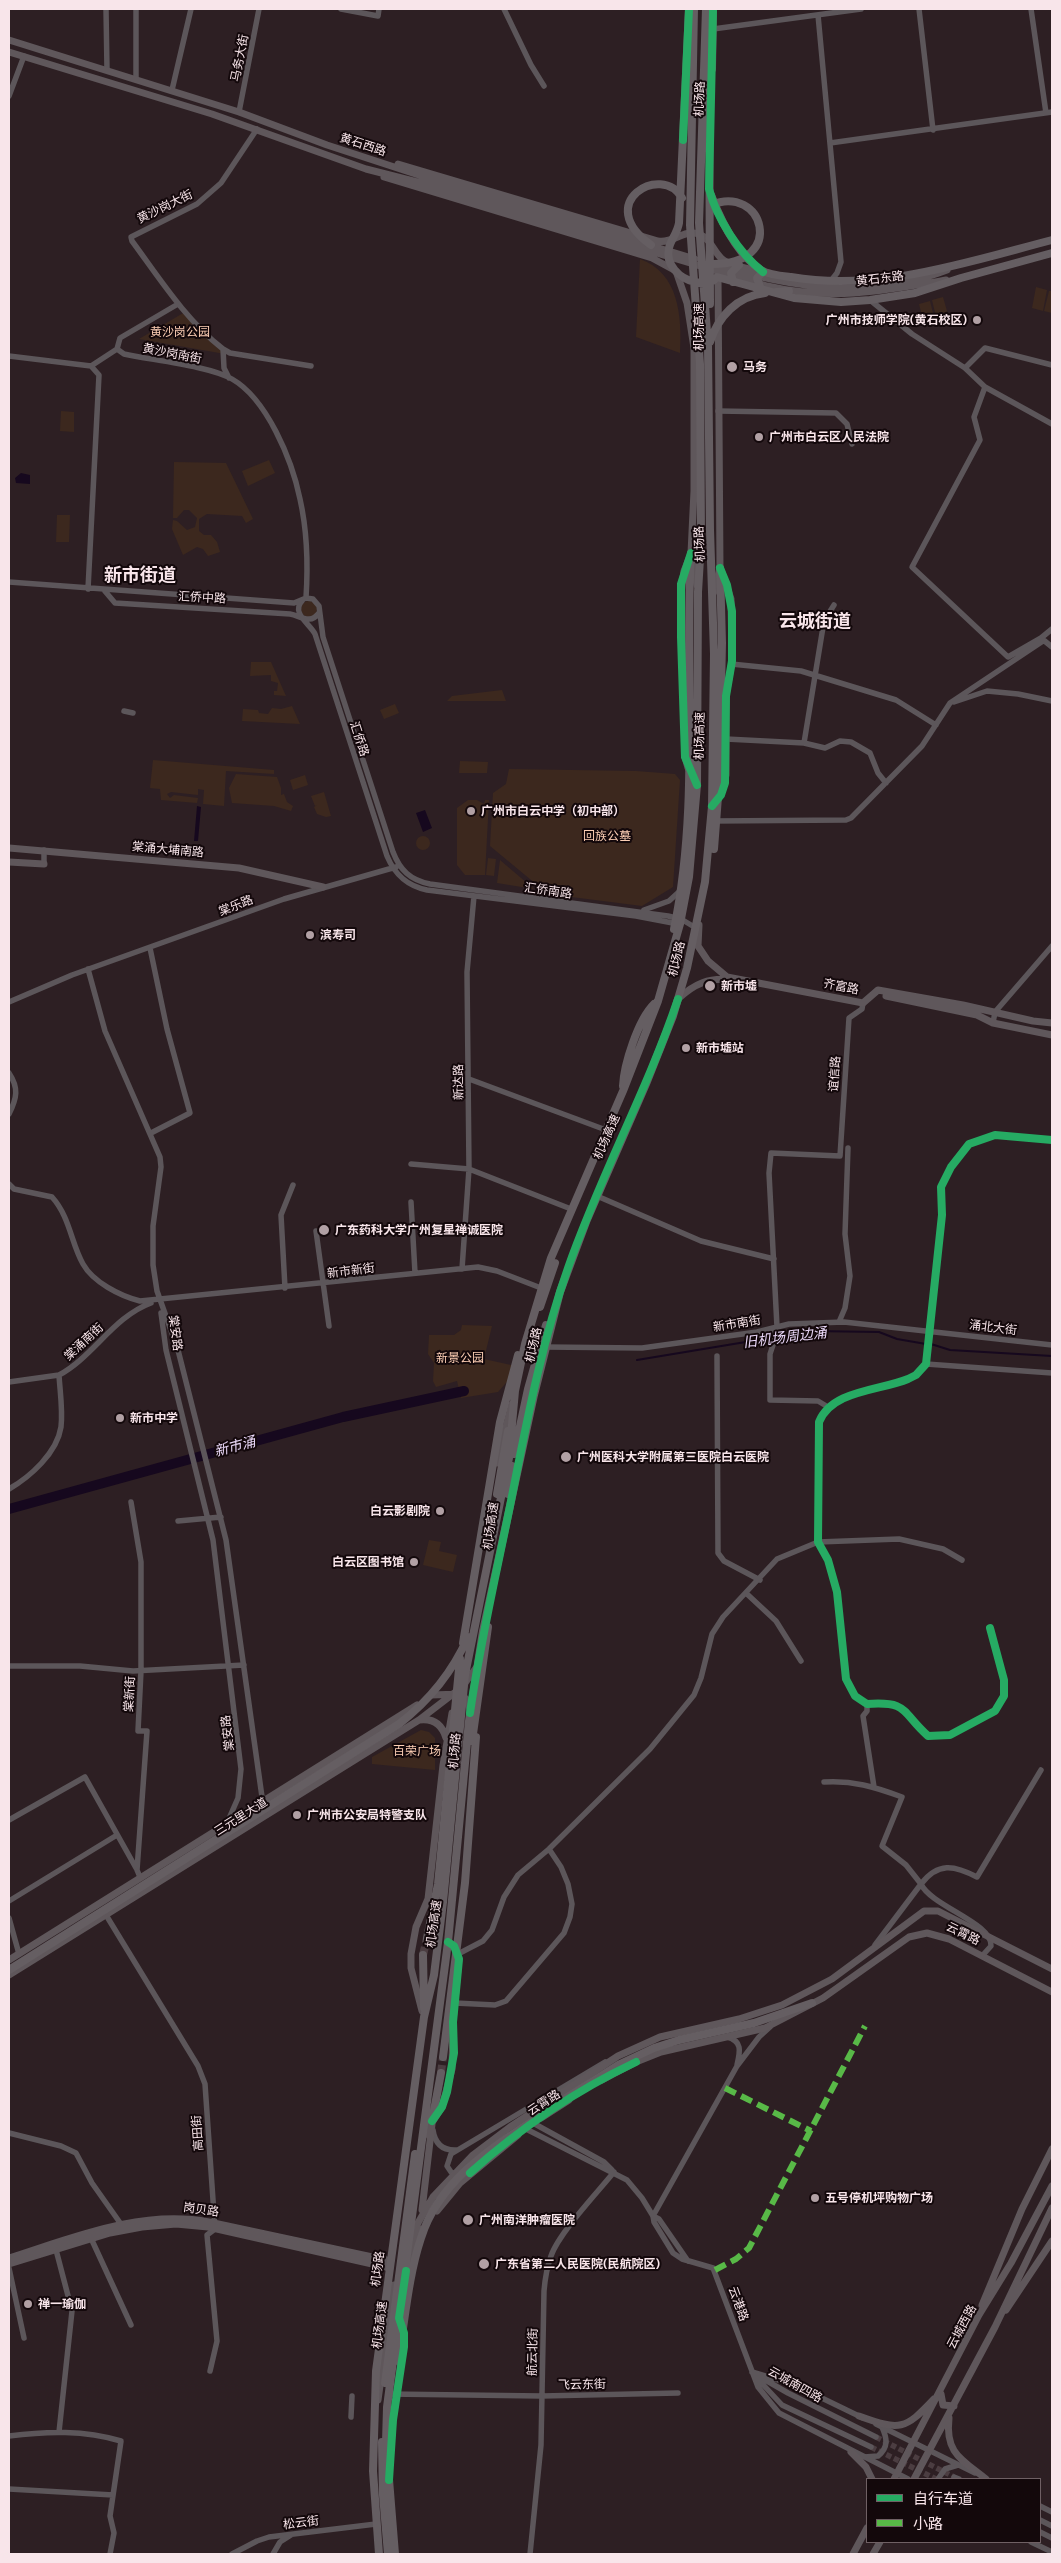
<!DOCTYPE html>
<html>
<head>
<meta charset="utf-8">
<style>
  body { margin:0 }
  #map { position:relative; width:1061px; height:2563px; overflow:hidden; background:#2d1f23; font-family:Figtree,"Noto Sans SC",sans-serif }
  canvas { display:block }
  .frame { position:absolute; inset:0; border:10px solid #f8e5ea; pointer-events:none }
  .legend { position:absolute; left:866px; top:2478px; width:175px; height:65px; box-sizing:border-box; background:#13080b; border:1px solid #6f6064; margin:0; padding:6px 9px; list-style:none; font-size:15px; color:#f8e5ea }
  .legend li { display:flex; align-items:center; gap:10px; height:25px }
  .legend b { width:25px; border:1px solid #6f6064 }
</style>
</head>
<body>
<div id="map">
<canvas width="1061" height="2563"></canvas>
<div class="frame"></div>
<ul class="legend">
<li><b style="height:6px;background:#26ab63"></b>自行车道</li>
<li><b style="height:6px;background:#58b947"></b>小路</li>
</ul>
</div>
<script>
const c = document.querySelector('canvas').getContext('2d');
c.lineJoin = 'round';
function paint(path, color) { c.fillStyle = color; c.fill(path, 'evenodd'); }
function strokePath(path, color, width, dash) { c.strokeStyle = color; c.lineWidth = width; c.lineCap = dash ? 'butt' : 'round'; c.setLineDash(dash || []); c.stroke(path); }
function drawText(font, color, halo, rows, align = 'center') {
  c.font = font + ' Figtree,"Noto Sans SC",sans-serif'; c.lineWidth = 4; c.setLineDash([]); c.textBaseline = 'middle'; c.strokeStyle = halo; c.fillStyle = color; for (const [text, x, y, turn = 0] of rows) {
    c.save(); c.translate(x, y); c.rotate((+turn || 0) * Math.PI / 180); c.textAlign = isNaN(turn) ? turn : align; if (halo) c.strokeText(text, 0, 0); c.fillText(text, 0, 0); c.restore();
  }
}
paint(new Path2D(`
  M640 259C679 273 682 316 680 353L636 337Z
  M1036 287 1047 290 1043 311 1032 308Z
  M1049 291H1052V313L1044 311Z
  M943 297 949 318 937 321 932 300Z
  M930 301 935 321 924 324 919 304Z
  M185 312 225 354 139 339Z
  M61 411 74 412V432L60 431Z
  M269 460 275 473 248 486 242 471Z
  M174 462 226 463 253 519 246 523 242 516 207 514 199 519V531L204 535H211L217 542 220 552 208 556 203 549 197 547 183 555 172 529 173 520 177 521 187 530 195 527 197 518 189 510H184L177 518H173Z
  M57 515H70L69 542H56Z
  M301 609a8 8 0 1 1 16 0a8 8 0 1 1-16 0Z
  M251 662H271L286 696 274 695V691H277L278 683 271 681V675L250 676Z
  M502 690 506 701H447L452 696Z
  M395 704 399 713 384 719 380 710Z
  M292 706 300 724 242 721 243 709 258 710 259 713 268 714 272 708 281 709Z
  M153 760 274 770V774L226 771 224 806 203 804 204 790 198 789V795L171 792 167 794 170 798 174 795 198 798 197 803 161 800 160 789 150 788Z
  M460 761 488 762 487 773H459Z
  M509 769 636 771 675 774 680 780 673 887 642 906 548 894 490 846 493 793 506 784Z
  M236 774 277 777 281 788V795L284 794 287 802 293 806 291 811 274 806 232 803 229 788Z
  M305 775 308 785 293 790 290 780Z
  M324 792 331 816 326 817 317 814 314 807 317 805 315 806 311 796Z
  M468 800H477L484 804 485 800H489L485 875H465L457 865V808Z
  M416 843a7 7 0 1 1 14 0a7 7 0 1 1-14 0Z
  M488 858 496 859 494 876 486 875Z
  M500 860 534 889 497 883Z
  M462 1325 492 1326 484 1359 520 1367 498 1392 461 1398 457 1381 436 1387 433 1381 434 1363 428 1354 429 1335H454L461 1330Z
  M429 1540 441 1542 439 1551 457 1555 453 1572 423 1565Z
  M421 1730 429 1732 435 1738V1770L372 1764V1757Z`), '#3c281e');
paint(new Path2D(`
  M21 473 30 475V484L16 483 15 478Z
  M197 806 201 807 198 841H194Z
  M425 810 432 828 423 832 416 813Z`), '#16081e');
strokePath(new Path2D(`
  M931 1344 950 1350 1052 1356
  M637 1360 812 1331 879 1332 897 1339 926 1344`), '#16081e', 2);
strokePath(new Path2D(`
  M9 1509 343 1417 464 1391`), '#16081e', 10);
strokePath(new Path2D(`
  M876 2437 954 2477
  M871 2447 936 2479`), '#4b3d41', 5.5, [5.5, 3]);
strokePath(new Path2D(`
  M423 1955 427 1938
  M441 2073 443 2057`), '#4b3d41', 8, [8, 4]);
strokePath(new Path2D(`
  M106 9 107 70
  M136 9V79
  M341 9 378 16 379 9
  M504 9 531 65 544 86
  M919 9 933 130
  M1031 9 1046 113
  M818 15 841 262 837 273 830 282
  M713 29 861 9
  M172 90 191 9
  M9 96 24 56
  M239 112 259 9
  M830 143 1052 112
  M870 300 912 334 965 368 985 387 1052 424
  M178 304 120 338 117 349 124 354C151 360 210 366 232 379 267 399 292 460 300 499 307 530 308 567 306 598
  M223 349 230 353 311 366
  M9 356 91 366 99 375 88 589
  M91 366 117 349
  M965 368 985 348 1052 365
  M229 378 224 368 223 349C185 319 160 279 132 241L131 237 197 204 221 183 257 129
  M985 387 974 417 980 440 912 567 1008 657 1041 638 1052 647
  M718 411 836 413 847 424 852 444
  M9 582 294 603 306 598 313 599 319 606 323 637 393 852C400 870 410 880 430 884L668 916 681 919 696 928
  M104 590 115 603 290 614C301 616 310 625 319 613
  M302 601C291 613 309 623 315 634L387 856C395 875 407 886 427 890L636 916 678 924
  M1041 638 1052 629
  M731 664 801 671 896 700 936 725
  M954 702 987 691 1018 694 1052 701
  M124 711 133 713
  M726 739 804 743 825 748 840 741 851 742 870 753 878 773 886 783
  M804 743 824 621 834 605
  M713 821 846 820 851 818 922 746 950 703 1043 641
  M44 864V850
  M644 910 669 901 681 890
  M150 948 167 1029 190 1113 151 1133
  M88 969 105 1031 160 1157 161 1167 153 1226V1265L157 1291 178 1350 226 1540 263 1804
  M9 1002 72 975 284 899 396 867
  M993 1023 995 1012 1052 946
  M9 1073C19 1088 17 1098 9 1114
  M469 1079 606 1130
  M411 1164 469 1169 571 1209
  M9 1184 14 1189 52 1197C70 1217 71 1243 83 1264 93 1282 120 1296 140 1301L478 1267 497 1271 541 1288
  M597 1196 701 1241 774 1259
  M411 1202 415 1273
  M316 1231 329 1326
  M462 1269 469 1169 467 972 474 896
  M285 1288 281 1215 293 1185
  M161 1313 166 1350 213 1540 241 1769 238 1798 227 1823
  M839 1322 845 1308 850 1276 845 1234 848 1148
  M777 1327 769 1173 771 1153 840 1156 849 1018 862 1009 863 1003
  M773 1329 774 1342 770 1354V1400L818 1401 828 1407
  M545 1347 642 1348 757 1332 789 1324 844 1322 1052 1345
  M717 1356 718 1553 724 1561 760 1580
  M926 1364 1052 1373
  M9 1382 59 1375C93 1357 113 1317 151 1303
  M9 1489C30 1477 57 1453 61 1427 63 1410 60 1392 59 1375
  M131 1502 141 1562V1671L138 1731H147L137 1870 140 1877
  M178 1521 221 1517
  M747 1594 776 1621 801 1661
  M990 1628 1004 1680V1696L995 1711 950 1735 928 1736C901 1712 909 1701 867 1704L855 1696 846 1679 837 1592 828 1560 818 1542 819 1422C832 1390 879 1391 908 1379L916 1375 926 1364 942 1215 941 1187 951 1167 969 1144 995 1135 1052 1140
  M9 1666H80L133 1671 244 1665
  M867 1704V1711L863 1716 874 1787
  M824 1782C852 1780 875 1787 902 1797L882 1846 906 1865 921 1884C938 1862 954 1865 977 1877L1041 1770
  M9 1820 85 1777 136 1868
  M9 1901 117 1835
  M106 1915 198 2066 205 2084 215 2229 207 2235 217 2341 210 2371
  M9 1918 19 1954
  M875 1945 921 1884C931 1906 993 1923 991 1946L982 1956
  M458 1954 483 1941 492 1930 504 1897 518 1875 549 1849 650 1749 694 1695 701 1678 712 1634 723 1617 777 1559 818 1542 899 1539 943 1549 962 1560
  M455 2003 495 2005 506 2001 564 1933 570 1917 572 1904 568 1884 561 1867 549 1849
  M727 2037C743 2041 740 2052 737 2065
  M533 2123 604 2162 612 2170
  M526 2129 627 2180 642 2198 653 2216 654 2222 673 2253 682 2259 713 2268 758 2387 779 2413 908 2479
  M433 2130C435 2144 443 2151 457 2150
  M9 2133 61 2146 76 2153 92 2183 123 2227
  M458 2176 451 2172 447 2166 451 2154 605 2062
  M653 2216 737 2066 759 2037 770 2027
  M653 2216 659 2219 688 2261
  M90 2236 131 2325
  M55 2246 72 2311 59 2432
  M9 2268 24 2338
  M752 2372 795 2385 863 2418
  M755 2376 782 2405 871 2447
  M760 2377 788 2393 876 2437
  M388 2394 542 2396 678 2393
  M351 2417 352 2396
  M876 2424 975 2473
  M9 2436C47 2431 84 2430 121 2441L110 2516 114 2533 110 2554
  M864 2457 878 2456C889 2447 887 2438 882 2427
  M954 2477 959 2479
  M938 2479 945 2469 958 2465
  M9 2489 113 2495
  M1040 2506 1052 2512
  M1040 2520 1052 2526
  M1040 2532 1052 2538
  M1031 2542 1052 2552
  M232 2554 257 2541 269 2537 376 2524
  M273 2554 280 2542 291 2535
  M530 2554 541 2445 544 2291C545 2279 547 2267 551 2256 559 2233 597 2193 614 2172`), '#5c565a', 5.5);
strokePath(new Path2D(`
  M9 40 239 112 327 145 431 179 695 259
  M9 52 212 114 366 169 429 185 767 286C831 301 883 291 946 280
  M398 164 658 241C673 244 683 229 699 234 711 239 713 251 722 259 732 267 751 269 763 272
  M384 177 652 258 676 271 687 303 694 348V491L691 553 697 585
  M713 264C790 288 869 300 947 270
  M714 592 720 568 718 274
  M688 768 685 757 681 594 684 571 690 556
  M718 798 726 775V696L732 661 731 599 721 570
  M9 848 239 868 323 887
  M9 862 44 864
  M699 925 698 946 708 961 727 977 863 1003 878 990 963 1005 1033 1021 1052 1023
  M886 996 977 1015 993 1023 1052 1035
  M678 999C694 984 709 977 732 980
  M497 1463 512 1404
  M431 1695 461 1694 468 1701 470 1710
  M419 1720C433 1718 442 1724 446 1738
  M9 1960 417 1705
  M9 1975 419 1720 462 1687 476 1668
  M422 2011 411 1968V1954L416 1927 428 1899 443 1765 452 1713
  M602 2080 636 2062 661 2052 765 2028 823 1998 909 1937 927 1933 949 1939 1052 1992
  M541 2118 569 2100
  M423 2137 442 2107 452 2069 453 2022 459 1959 454 1946 448 1942
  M422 2210 432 2124
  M437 2211 460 2183 518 2135
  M411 2235 433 2197 473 2155 510 2127 618 2056 660 2037 739 2019 782 2005 832 1979 924 1911H938L1052 1969
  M9 2258C72 2238 141 2209 209 2222L391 2261
  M409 2261 418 2228
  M9 2264 110 2233 142 2227 176 2224 208 2227 390 2268
  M982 2305 1022 2209 1052 2149
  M1006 2310 1052 2241
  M941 2394 943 2405 954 2406
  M378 2400 394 2285
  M859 2416C900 2431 905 2430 934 2399
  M949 2418C945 2453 961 2459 986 2479
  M851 2452 866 2467 872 2479
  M390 2460 393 2420 404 2341
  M894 2479 979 2315 1011 2263 1052 2186
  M914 2479 995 2327 1052 2208
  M853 2554 867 2528
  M873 2554 880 2542`), '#5f575b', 7);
strokePath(new Path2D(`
  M689 9 679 223C677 234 671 239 669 248 665 265 680 279 695 282 703 284 712 284 717 277L794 298 841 302 870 300 915 293 961 278 1052 253
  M709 63 710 304
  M712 69 713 9
  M711 195C721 221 738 255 761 270 769 275 782 276 791 277 880 292 967 262 1052 240
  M711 205C763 183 788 265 712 264
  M651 245C592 203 662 162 682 198
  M733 282 731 273 739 265
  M761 290 757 278 763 272
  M776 292 789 291
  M710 342C718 317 737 296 765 293
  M714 849 719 784 722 643 720 568
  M674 929C700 805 684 678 691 553
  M623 1086C624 1064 638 1020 654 1004
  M540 1307 555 1263
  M514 1454 528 1389 546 1325
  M497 1494 508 1431
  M508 1494 512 1466
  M463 1643 500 1422 518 1355
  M472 1741 488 1627
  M427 1938 438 1884 460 1659
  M423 1955 424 2008
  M9 1970 399 1724C430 1700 452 1673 468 1637
  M443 2057 465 1883 476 1737
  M563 2100 620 2064 654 2048 679 2040 754 2023 812 2003
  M432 2121 441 2073
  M398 2361C405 2321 408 2277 421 2238 439 2179 496 2145 544 2113
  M385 2383 415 2154
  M382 2442 383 2495 388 2554
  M379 2554 373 2471 376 2371 424 2017 434 1975 443 1902 465 1675 509 1458 515 1391 525 1344 551 1258 623 1091 658 1001 680 924 689 877 697 785 698 592 701 542 700 364 690 225 694 9
  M395 2554 386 2442 387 2407 448 1942 469 1721 483 1631 534 1395 560 1292 586 1222 646 1084 673 1016 687 968 705 882 712 806 714 654 710 530 708 346 699 223 706 9`), '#655e62', 8);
strokePath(new Path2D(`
  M725 2088 811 2131
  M715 2270 736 2259 749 2248 865 2026`), '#58b947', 6, [12, 6]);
strokePath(new Path2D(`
  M713 9 709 189C717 219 739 253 763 272
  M683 140 689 9
  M691 553 681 584V637L685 757 697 785
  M712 806 721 795 725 783 726 696 732 661V611L727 585 720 568
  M990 1628 1004 1680V1696L995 1711 950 1735 928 1736C901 1712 909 1701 867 1704L855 1696 846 1679 837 1592 828 1560 818 1542 819 1422C832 1390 879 1391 908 1379L916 1375 926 1364 942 1215 941 1187 951 1167 969 1144 995 1135 1052 1140
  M470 1713C480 1643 496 1575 510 1506 526 1426 541 1344 568 1268 600 1176 647 1091 678 999
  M432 2121 442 2107 447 2092 454 2053 453 2022 459 1959 454 1946 448 1942
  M470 2173C519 2129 577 2090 636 2062
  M389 2480 393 2420 404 2347V2333L399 2318 406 2271`), '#26ab63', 8);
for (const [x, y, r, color] of [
  [977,320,5,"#b1a0a4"],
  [732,367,6,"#b1a0a4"],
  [759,437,5,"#b1a0a4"],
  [471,811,5,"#b1a0a4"],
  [310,935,5,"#b1a0a4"],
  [710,986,6,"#b1a0a4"],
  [686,1048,5,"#b1a0a4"],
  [324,1230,6,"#b1a0a4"],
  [120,1418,5,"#b1a0a4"],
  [566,1457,6,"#b1a0a4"],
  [440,1511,5,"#b1a0a4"],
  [414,1562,5,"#b1a0a4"],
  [297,1815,5,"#b1a0a4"],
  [815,2198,5,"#b1a0a4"],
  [468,2220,6,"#b1a0a4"],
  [484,2264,6,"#b1a0a4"],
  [28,2304,5,"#b1a0a4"]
]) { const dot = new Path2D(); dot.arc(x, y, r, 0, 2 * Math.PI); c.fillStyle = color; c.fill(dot); strokePath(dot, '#13080b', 2); }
drawText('12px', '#f8e5ea', '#13080b', [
  ["马务大街",240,58,-79],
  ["机场路",700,99,-88],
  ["黄石西路",363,145,18],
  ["黄沙岗大街",165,207,-26],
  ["黄石东路",880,279,-7],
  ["机场高速",699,327,-90],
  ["黄沙岗南街",172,354,11],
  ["机场路",700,544,-93],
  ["汇侨中路",202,598,3],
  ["机场高速",700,736,-89],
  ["汇侨路",359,739,72],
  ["棠涌大埔南路",168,850,5],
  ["汇侨南路",548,891,8],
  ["棠乐路",236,906,-21],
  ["机场路",677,959,-76],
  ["齐富路",841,987,11],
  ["谊信路",835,1074,-86],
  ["新达路",459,1082,-91],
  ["机场高速",607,1137,-66],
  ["新市新街",351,1271,-7],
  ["新市南街",737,1324,-9],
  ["涌北大街",993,1328,7],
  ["棠安路",175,1333,82],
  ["棠涌南街",84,1342,-43],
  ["机场路",534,1345,-77],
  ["机场高速",491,1526,-82],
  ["棠新街",130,1694,-87],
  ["棠安路",228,1733,-97],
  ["机场路",455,1751,-85],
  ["三元里大道",241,1817,-32],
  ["机场高速",434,1924,-82],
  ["云霄路",963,1934,26],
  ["云霄路",544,2103,-33],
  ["高田街",198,2133,-94],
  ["岗贝路",201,2210,8],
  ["机场路",378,2269,-82],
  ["云港路",738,2304,70],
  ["机场高速",380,2325,-83],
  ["云城西路",962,2327,-62],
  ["航云北街",533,2352,-89],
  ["飞云东街",582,2385,-1],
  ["云城南四路",795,2385,29],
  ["松云街",301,2523,-7]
]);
drawText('bold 12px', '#f8e5ea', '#13080b', [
  ["广州市技师学院(黄石校区)",967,320,"right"],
  ["马务",743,367],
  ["广州市白云区人民法院",769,437],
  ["广州市白云中学（初中部）",481,811],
  ["滨寿司",320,935],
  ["新市墟",721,986],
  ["新市墟站",696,1048],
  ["广东药科大学广州复星禅诚医院",335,1230],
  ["新市中学",130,1418],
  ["广州医科大学附属第三医院白云医院",577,1457],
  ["白云影剧院",430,1511,"right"],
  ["白云区图书馆",404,1562,"right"],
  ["广州市公安局特警支队",307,1815],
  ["五号停机坪购物广场",825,2198],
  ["广州南洋肿瘤医院",479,2220],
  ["广东省第二人民医院(民航院区)",495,2264],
  ["禅一瑜伽",38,2304]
], 'left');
drawText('12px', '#fdcfb5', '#13080b', [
  ["黄沙岗公园",180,332],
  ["回族公墓",607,836],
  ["新景公园",460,1358],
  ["百荣广场",417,1751]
]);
drawText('italic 14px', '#ead8f9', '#13080b', [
  ["旧机场周边涌",785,1338,-7],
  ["新市涌",235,1447,-15]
]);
drawText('bold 18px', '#f8e5ea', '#13080b', [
  ["新市街道",140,576],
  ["云城街道",815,622]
]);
</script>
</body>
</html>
